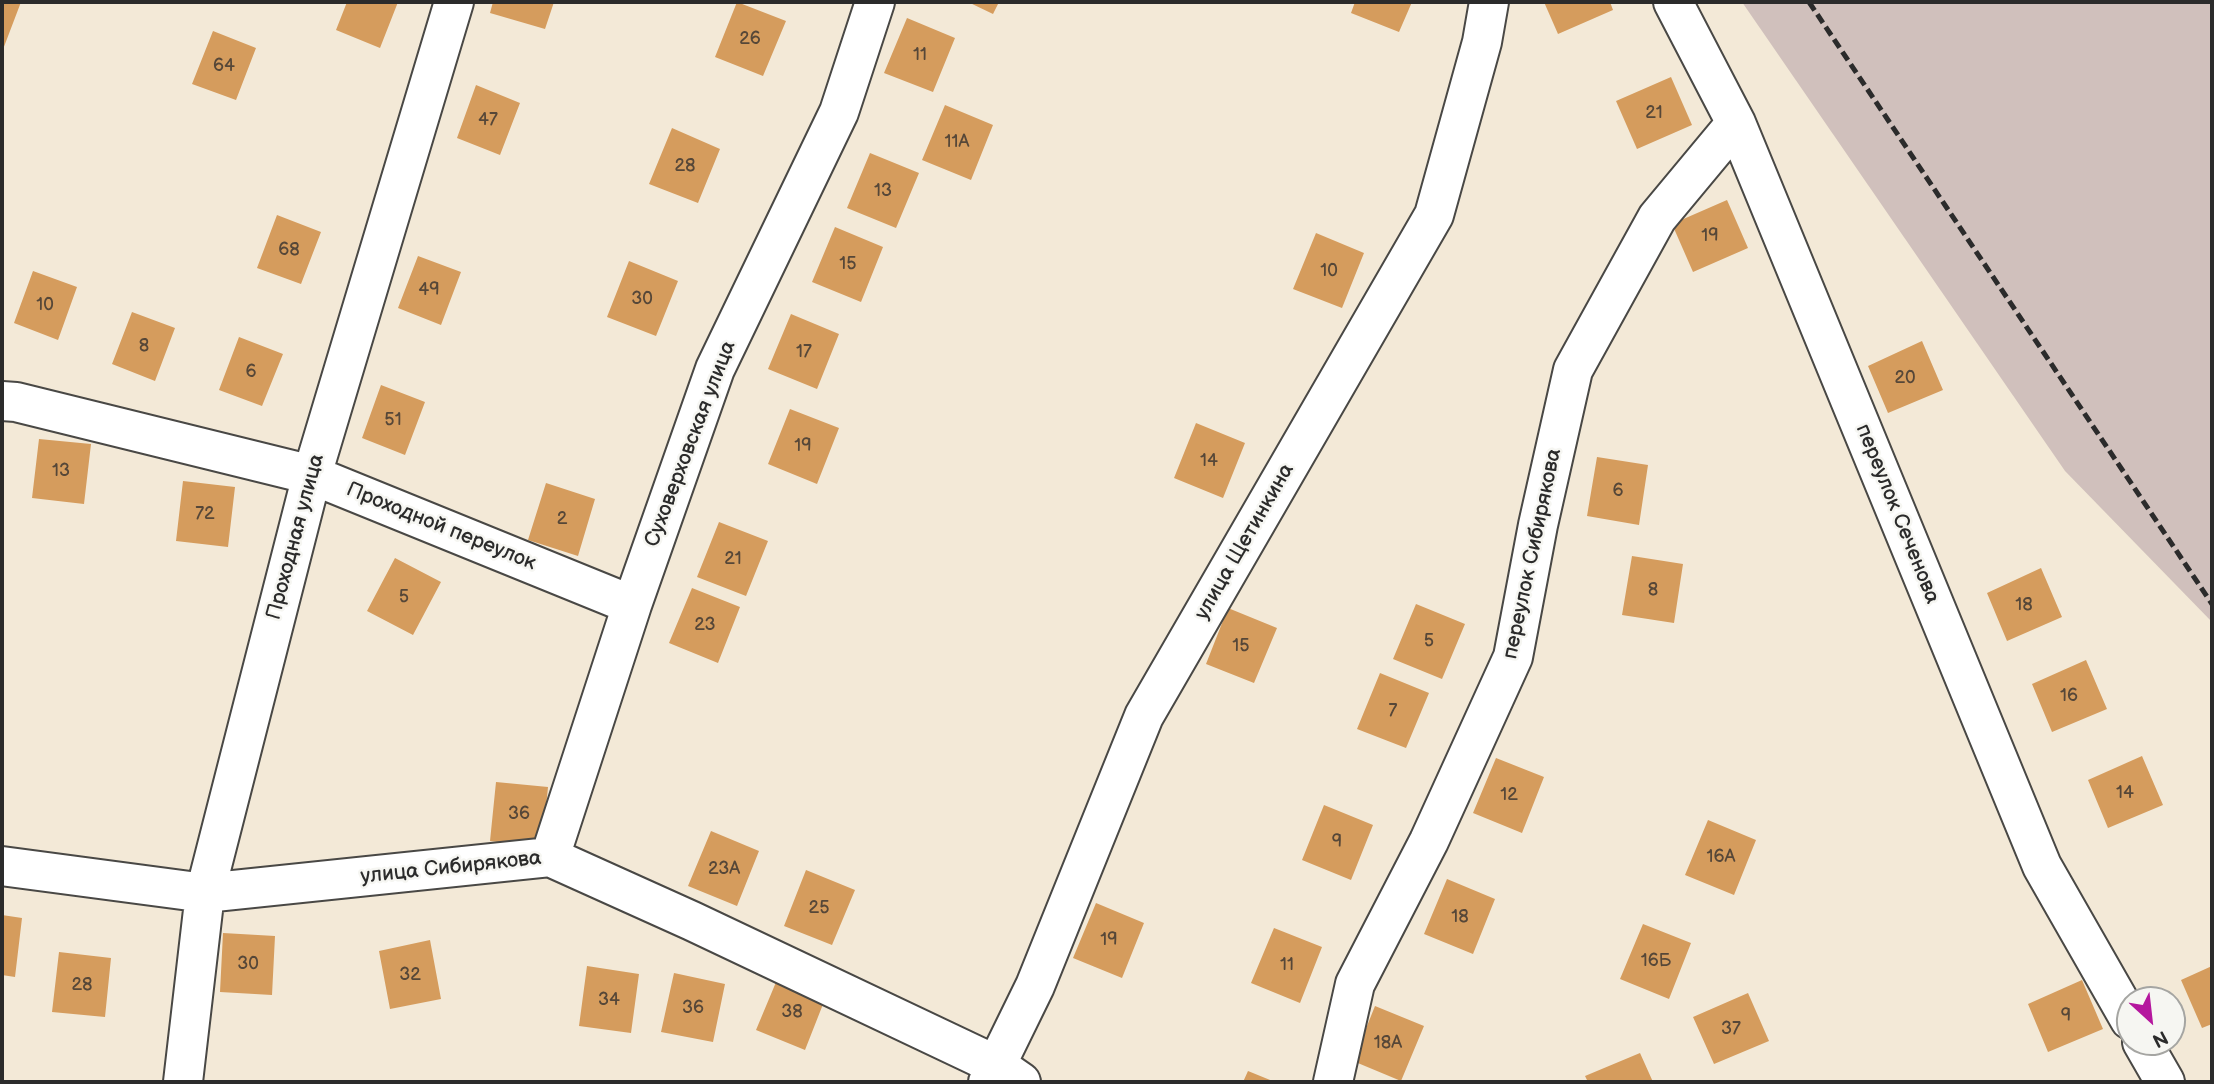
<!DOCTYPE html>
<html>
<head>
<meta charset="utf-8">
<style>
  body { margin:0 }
  #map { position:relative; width:2214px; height:1084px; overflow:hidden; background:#f3e9d7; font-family:"Balsamiq Sans",sans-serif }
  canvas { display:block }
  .frame { position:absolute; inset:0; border:4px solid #2b2b2b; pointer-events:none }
  .north { position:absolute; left:2116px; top:986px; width:70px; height:70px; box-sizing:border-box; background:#f6f6f2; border:2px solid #a5a5a2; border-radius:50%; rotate:153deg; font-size:19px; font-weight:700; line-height:28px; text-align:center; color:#2b2b2b }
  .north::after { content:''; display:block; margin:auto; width:24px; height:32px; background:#b5179e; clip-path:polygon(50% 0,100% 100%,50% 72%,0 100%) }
</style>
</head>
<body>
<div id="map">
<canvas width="2214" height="1084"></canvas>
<div class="frame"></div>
<div class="north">N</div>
</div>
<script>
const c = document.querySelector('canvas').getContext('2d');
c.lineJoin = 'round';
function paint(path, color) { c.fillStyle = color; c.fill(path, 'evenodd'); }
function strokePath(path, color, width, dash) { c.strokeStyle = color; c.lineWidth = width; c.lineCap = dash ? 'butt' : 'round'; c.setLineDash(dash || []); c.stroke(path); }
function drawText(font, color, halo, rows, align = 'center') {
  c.font = font + ' "Balsamiq Sans",sans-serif'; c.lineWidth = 5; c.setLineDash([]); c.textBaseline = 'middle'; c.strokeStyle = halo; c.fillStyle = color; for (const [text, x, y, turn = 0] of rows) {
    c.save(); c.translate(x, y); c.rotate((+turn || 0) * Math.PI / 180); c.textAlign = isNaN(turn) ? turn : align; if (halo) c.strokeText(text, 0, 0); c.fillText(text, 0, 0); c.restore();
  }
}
paint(new Path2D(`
  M1742 2H2212V622L2065 471Z`), '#d0c0bc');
paint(new Path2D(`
  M2 2H21L2 52Z
  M347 2H398L380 48 336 30Z
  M493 2H554L545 29 490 13Z
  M737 2 786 21 763 76 715 57Z
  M968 2H999L993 14Z
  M1355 2H1412L1399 32 1351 13Z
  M1544 2H1610L1613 10 1558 34Z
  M907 18 955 38 933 92 884 73Z
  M213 31 256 48 236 100 192 84Z
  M1671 77 1692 125 1637 149 1616 101Z
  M476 85 520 103 500 155 457 138Z
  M945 105 993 125 971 180 922 160Z
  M672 128 720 149 698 203 649 184Z
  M870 153 919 173 896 228 847 208Z
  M1727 200 1748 248 1693 272 1672 224Z
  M277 215 321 232 301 284 257 268Z
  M835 227 883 247 861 302 812 282Z
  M1316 233 1364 253 1342 308 1293 289Z
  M418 256 461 272 441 325 398 308Z
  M629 261 678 281 656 336 607 317Z
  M33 271 77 287 58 340 14 323Z
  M132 312 175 328 155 381 112 364Z
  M791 314 839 334 817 389 768 369Z
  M239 337 283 354 262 406 219 390Z
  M1922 341 1943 390 1888 413 1868 366Z
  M381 385 425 402 405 455 362 438Z
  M790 409 839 428 817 484 768 464Z
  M1196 423 1245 443 1223 498 1174 478Z
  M39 439 91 444 84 504 32 498Z
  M1597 457 1648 465 1639 525 1587 516Z
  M183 481 235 487 228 547 176 541Z
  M546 483 595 499 578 556 528 540Z
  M719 522 768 541 746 596 697 577Z
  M1632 556 1683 564 1674 623 1622 615Z
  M395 558 441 582 413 635 367 611Z
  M2041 568 2062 617 2007 641 1987 593Z
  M692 588 740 607 718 663 669 643Z
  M1416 604 1465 624 1442 679 1393 659Z
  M1228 608 1277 628 1254 683 1206 664Z
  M2086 660 2107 709 2052 732 2032 684Z
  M1380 673 1429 693 1406 748 1357 729Z
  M2142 756 2163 805 2108 828 2088 780Z
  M1496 758 1544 777 1522 833 1473 813Z
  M496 782 548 787 542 847 490 841Z
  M1324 805 1373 825 1351 880 1302 860Z
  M1708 820 1756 840 1734 895 1685 875Z
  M711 831 759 851 737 906 688 886Z
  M806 870 855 890 832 945 784 926Z
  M1447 879 1495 899 1473 954 1424 934Z
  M1096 903 1144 923 1122 978 1073 958Z
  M2 915 22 918 15 977 2 975Z
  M1643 924 1691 943 1669 999 1620 979Z
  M1274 928 1322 947 1300 1003 1251 983Z
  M223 933 275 936 272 995 220 992Z
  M430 940 441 999 390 1009 379 951Z
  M59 952 111 958 105 1017 52 1012Z
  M587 966 639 974 631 1033 579 1026Z
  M2212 966V1024L2202 1028 2181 980Z
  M674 973 725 984 713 1042 661 1032Z
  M779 975 827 994 805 1050 756 1030Z
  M2082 980 2103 1029 2048 1052 2028 1004Z
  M1748 993 1769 1041 1714 1064 1693 1017Z
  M1375 1006 1424 1026 1401 1081 1353 1061Z
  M1640 1053 1653 1082H1588L1585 1076Z
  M1248 1071 1275 1082H1243Z`), '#d59c5d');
const street = new Path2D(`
  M1673 2 1736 123 2042 866 2130 1020
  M2 401 16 402 312 475 632 605
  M550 857 632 605 715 369 839 112 875 2
  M2 866 205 893 550 857 692 921 998 1066 1021 1082
  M2142 1042 2165 1082
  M183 1082 205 893 312 475 454 2
  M988 1082 1035 986 1144 716 1434 215 1482 42 1489 2
  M1333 1082 1355 984 1429 841 1513 657 1538 525 1573 370 1657 218 1736 123`);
strokePath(street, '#494845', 42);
strokePath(street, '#fff', 38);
strokePath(new Path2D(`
  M1809 2 2212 604`), '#2b2b2b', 5, [10, 5]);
drawText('18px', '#564738', null, [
  ["26",750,39],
  ["11",920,55],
  ["64",224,66],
  ["21",1654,113],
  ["47",488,120],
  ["11А",957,142],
  ["28",685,166],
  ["13",883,191],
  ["19",1710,236],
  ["68",289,250],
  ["15",848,264],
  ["10",1329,271],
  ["49",429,290],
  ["30",642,299],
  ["10",45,305],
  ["8",144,346],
  ["17",804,352],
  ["6",251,372],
  ["20",1905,378],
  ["51",393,420],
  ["19",803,446],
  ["14",1209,461],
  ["13",61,471],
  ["6",1618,491],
  ["72",205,514],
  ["2",562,519],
  ["21",733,559],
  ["8",1653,590],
  ["5",404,597],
  ["18",2024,605],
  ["23",705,625],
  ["5",1429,641],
  ["15",1241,646],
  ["16",2069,696],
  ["7",1393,711],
  ["14",2125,793],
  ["12",1509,795],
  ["36",519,814],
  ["9",1337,842],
  ["16А",1721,857],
  ["23А",724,869],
  ["25",819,908],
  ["18",1460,917],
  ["19",1109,940],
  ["16Б",1656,961],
  ["30",248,964],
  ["11",1287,965],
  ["32",410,975],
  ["28",82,985],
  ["34",609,1000],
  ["36",693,1008],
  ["38",792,1012],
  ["9",2066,1016],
  ["37",1731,1029],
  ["18А",1388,1043]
]);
drawText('21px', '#2b2b2b', '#f6f6f2', [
  ["Суховерховская улица",691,444,-69],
  ["переулок Сеченова",1897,514,68],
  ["Проходной переулок",441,527,22],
  ["Проходная улица",296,537,-75],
  ["улица Щетинкина",1245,542,-60],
  ["переулок Сибирякова",1533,554,-78],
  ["улица Сибирякова",451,868,-6]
]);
</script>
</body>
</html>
